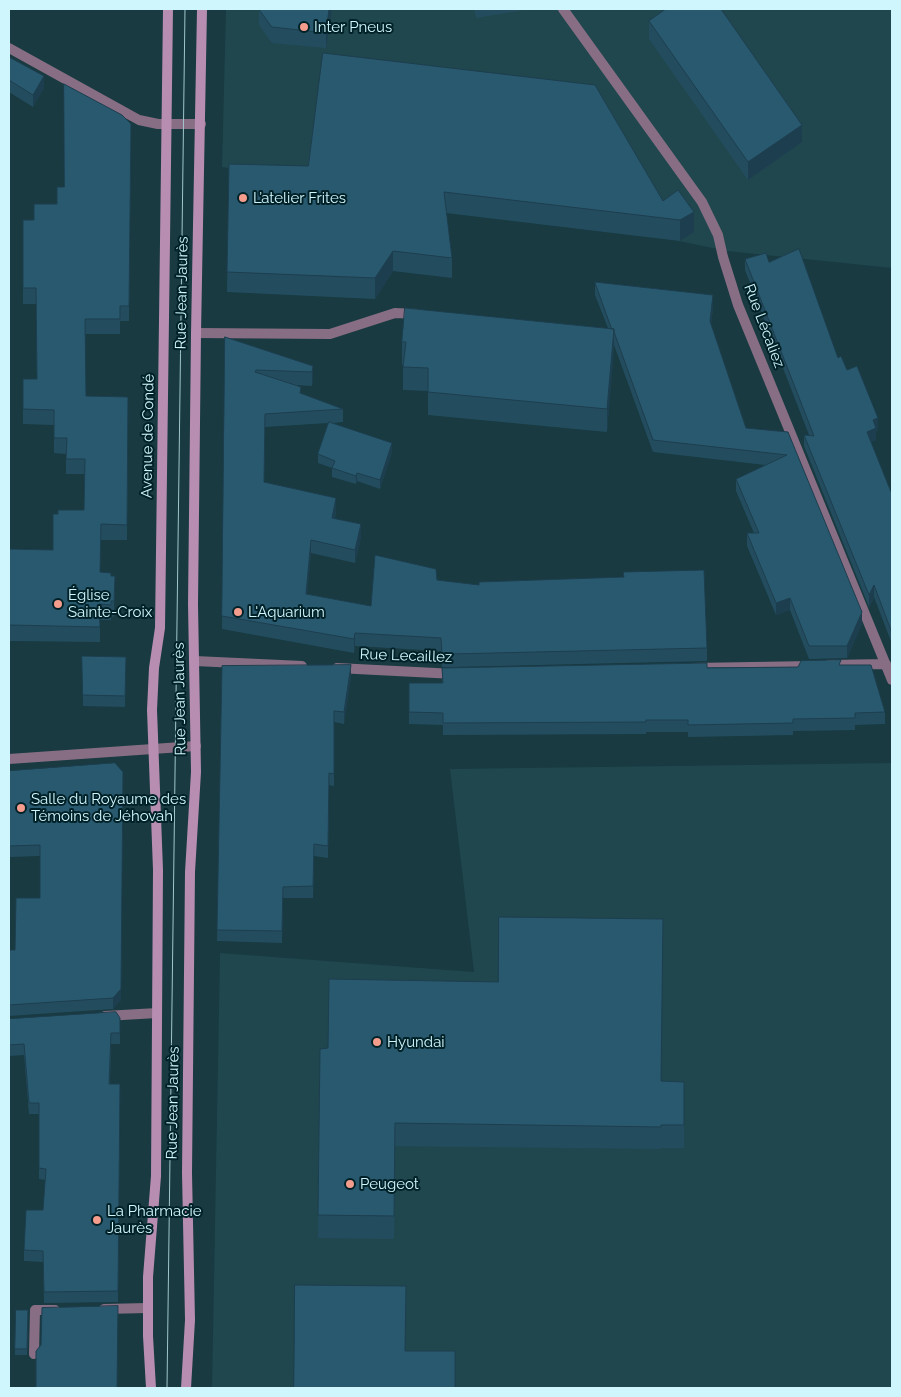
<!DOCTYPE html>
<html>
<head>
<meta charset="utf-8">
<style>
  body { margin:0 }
  #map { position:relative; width:901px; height:1397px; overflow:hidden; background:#183a40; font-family:Raleway,sans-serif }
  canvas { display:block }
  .frame { position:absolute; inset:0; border:10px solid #cff6fd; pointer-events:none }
</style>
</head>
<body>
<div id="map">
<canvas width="901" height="1397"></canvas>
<div class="frame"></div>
</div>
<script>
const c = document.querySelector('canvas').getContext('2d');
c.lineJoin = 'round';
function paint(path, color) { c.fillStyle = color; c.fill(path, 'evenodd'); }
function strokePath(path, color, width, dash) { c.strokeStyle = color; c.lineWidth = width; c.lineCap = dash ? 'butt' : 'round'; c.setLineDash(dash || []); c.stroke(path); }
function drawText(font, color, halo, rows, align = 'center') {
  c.font = font + ' Raleway,sans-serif'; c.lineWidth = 4; c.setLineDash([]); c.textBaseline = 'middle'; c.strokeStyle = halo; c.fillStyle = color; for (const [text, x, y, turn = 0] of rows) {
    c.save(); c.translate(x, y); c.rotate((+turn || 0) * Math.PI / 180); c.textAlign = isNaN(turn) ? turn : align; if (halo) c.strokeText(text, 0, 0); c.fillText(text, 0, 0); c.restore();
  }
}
paint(new Path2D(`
  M226 9H892V268L727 251 674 240 222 167Z
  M892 763V1388H212L220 953 474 972 450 769Z`), '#20474e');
strokePath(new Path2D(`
  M196 333 330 334 395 313 417 314
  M104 1309 148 1308
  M34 1354 35 1310H55`), '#886e84', 10);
strokePath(new Path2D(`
  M563 9 702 202 718 235 723 257 738 305 892 680
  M9 48 139 120 158 124H201
  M195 661 302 666
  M829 665 886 664
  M337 668 455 674
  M694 668 812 666
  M9 759 196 746
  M105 1016 157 1013`), '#886e84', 10);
strokePath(new Path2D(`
  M151 1388 148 1336V1277L156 1176 158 870 152 710 154 668 160 628 168 9
  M186 1388 190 1320 187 1173 190 872 196 772 193 604 196 333 202 9`), '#b78db1', 10);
strokePath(new Path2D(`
  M167 1388 185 9`), '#a1c7ce', 1);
paint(new Path2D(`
  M259 9H332L326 48 272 43 259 25Z
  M474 9H530L476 18Z
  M649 21 802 142 748 180 649 39Z
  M9 57 44 88 33 107 9 92Z
  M131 124 129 321H120V334H85L86 396 128 397 127 540H101L100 572 111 576H115L114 617 111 616V620H100V642L9 641V549L53 550 58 514 84 510V474H66V454L54 453V425L23 424V379H37L36 304H23V220H34L57 204 64 187Z
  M229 164 663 201 694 232 680 241 446 213 452 258V278L393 271 375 299 227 292Z
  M745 259 769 262 838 358 847 370 878 430 876 431V440L871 442 891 492 892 491V644L874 597 869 607 804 446V435H809L745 270Z
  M595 282 713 308 711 324 746 428 788 432 862 624 847 658 809 659 790 610 776 615 747 546V533H754L736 491V479L765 465 653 452 614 345 607 432 428 415V391L403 390V365H402V342L608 328 595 295Z
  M225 337 313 366V379L312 386 295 385 301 393 343 409V422L333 423 392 452 380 489 357 481 356 484 332 477V468L318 463V454L328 423 265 427 264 482 336 511 335 518 361 538 355 563 311 553 307 594 371 606 437 580 707 648V661L451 667H442L441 651 355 646 354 653 222 629Z
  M82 656 126 657 125 707 83 706Z
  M222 666 351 677 344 724 334 722V786L329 785 328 858 314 856 313 898H283L282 943 217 941Z
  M798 667 885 712V724L855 725V730L793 731V735L688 737V732H646V734L443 735V725L409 724V683H442V668Z
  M9 771 121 1000 113 1009 9 1016V950H15L40 898V856L9 857Z
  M120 1018V1044H111L110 1084H120L118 1302 44 1303 43 1262 24 1261V1250L43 1210 45 1180 39 1179V1114H29L24 1055 9 1056V1019Z
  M320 1049 661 1081 684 1082V1148H661V1149L395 1146 394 1239 318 1238Z
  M16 1310H28L27 1355H15Z`), '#234d5f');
paint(new Path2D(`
  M329 9H332L326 48V33Z
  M44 76V88L33 107V95Z
  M802 125V142L748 180V162Z
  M694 212V232L680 241V220Z
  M393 251V271L375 299V278Z
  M713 295V308L710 334V321Z
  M614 329V352L607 432V409Z
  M313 366V379L312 386V372Z
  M878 418V430L876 431V440L867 444V432L873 420Z
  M392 443V452L380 489V480Z
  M357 473V481L356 484V476Z
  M336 498V511L332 531V518Z
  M361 524V538L355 563V550Z
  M311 540V553L306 607V594Z
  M874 585V597L869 607V595Z
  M790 598V610L776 615V603Z
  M862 612V624L847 658V646Z
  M355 633V646L354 653V639Z
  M351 665V677L344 724V712Z
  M123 772 121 1000 113 1009V998Z`), '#1d3e4e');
const building = new Path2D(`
  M259 9H329L326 33 272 27Z
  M666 9H721L802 125 748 162 649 21Z
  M323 53 595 85 663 201 678 190 694 212 680 220 444 192 452 258 393 251 375 278 227 272 229 164 308 166Z
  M9 57 44 76 33 95 9 80Z
  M64 84 122 115 131 124 129 306H120V319H85L86 396 128 397 127 525 101 524 100 572 111 573V576H115L114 601H111V605L99 604 100 627 9 625V549L53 550V514H58V510H84L85 459H66L67 438H54V410L23 409V379H37L36 288H23V220H34V204H57V187H64Z
  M799 249 838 358 841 356 847 370 857 366 878 418 873 420 876 428 867 432 891 492 892 491V633L874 585 869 595 804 435 814 436 745 259 766 253 769 262Z
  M595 282 713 295 710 321 746 428 788 432 862 612 847 646H809L790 598 776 603 747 533H759L736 479 787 455 653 440 614 332V329H612Z
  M405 308 614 329 607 409 428 392V368L403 367 406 342H402Z
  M225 337 313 366 312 372 256 370 255 372 301 387 300 393 343 409 265 414 264 482 336 498 332 518 361 524 355 550 311 540 306 594 371 606 375 555 436 569 437 580 479 585V582L624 577 623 572 704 570 707 648 451 654 442 653 441 638 355 633 354 639 222 616Z
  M329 422 392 443 380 480 357 473 356 476 332 468 335 461 318 454Z
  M82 656 126 657 125 696 83 695Z
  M841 660 839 665H871L885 712 855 713V718L793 719V723L688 725V720H646V722L443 723V713L409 712V683H443L442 668 707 663V668L798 667 801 661Z
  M351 665 344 712 334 711V774L329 773 328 846 314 844 313 886 283 887 282 931 217 930 222 666Z
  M115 763 123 772 121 989 113 998 9 1005V950H15L16 898H40V845L9 846V771Z
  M499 917 663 919 661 1081 684 1082V1125H661V1127L395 1123 394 1216 318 1215 320 1049 328 1048 329 979 498 982Z
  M116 1012 120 1018V1033H111L109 1084H120L118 1291 44 1292 43 1251 24 1250 26 1210H43L46 1169 39 1168V1103H29L24 1044 9 1045V1019Z
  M295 1285 406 1286 405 1351H455V1388H294Z
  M118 1306 117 1388H36V1351L41 1345 42 1308Z
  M16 1310H28L27 1349H15Z`);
paint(building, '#29596f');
strokePath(building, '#1d3e4e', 1);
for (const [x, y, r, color] of [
  [304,27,5,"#f49d8d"],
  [243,198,5,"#f49d8d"],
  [58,604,5,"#f49d8d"],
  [238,612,5,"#f49d8d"],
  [21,808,5,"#f49d8d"],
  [377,1042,5,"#f49d8d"],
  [350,1184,5,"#f49d8d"],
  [97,1220,5,"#f49d8d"]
]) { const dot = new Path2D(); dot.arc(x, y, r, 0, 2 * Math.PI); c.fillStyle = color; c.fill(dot); strokePath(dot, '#002127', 2); }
drawText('15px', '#cff6fd', '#002127', [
  ["Inter Pneus",314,27],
  ["L’atelier Frites",253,198],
  ["Église",68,595],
  ["Sainte-Croix",68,612],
  ["L'Aquarium",248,612],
  ["Salle du Royaume des",31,799],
  ["Témoins de Jéhovah",31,816],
  ["Hyundai",387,1042],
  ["Peugeot",360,1184],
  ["La Pharmacie",107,1211],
  ["Jaurès",107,1228]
], 'left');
drawText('15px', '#cff6fd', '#002127', [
  ["Rue Jean Jaurès",182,293,-89],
  ["Rue Lécaliez",764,326,69],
  ["Avenue de Condé",148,436,-89],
  ["Rue Lecaillez",406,656,2],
  ["Rue Jean Jaurès",180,699,-91],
  ["Rue Jean Jaurès",173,1103,-89]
]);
</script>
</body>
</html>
